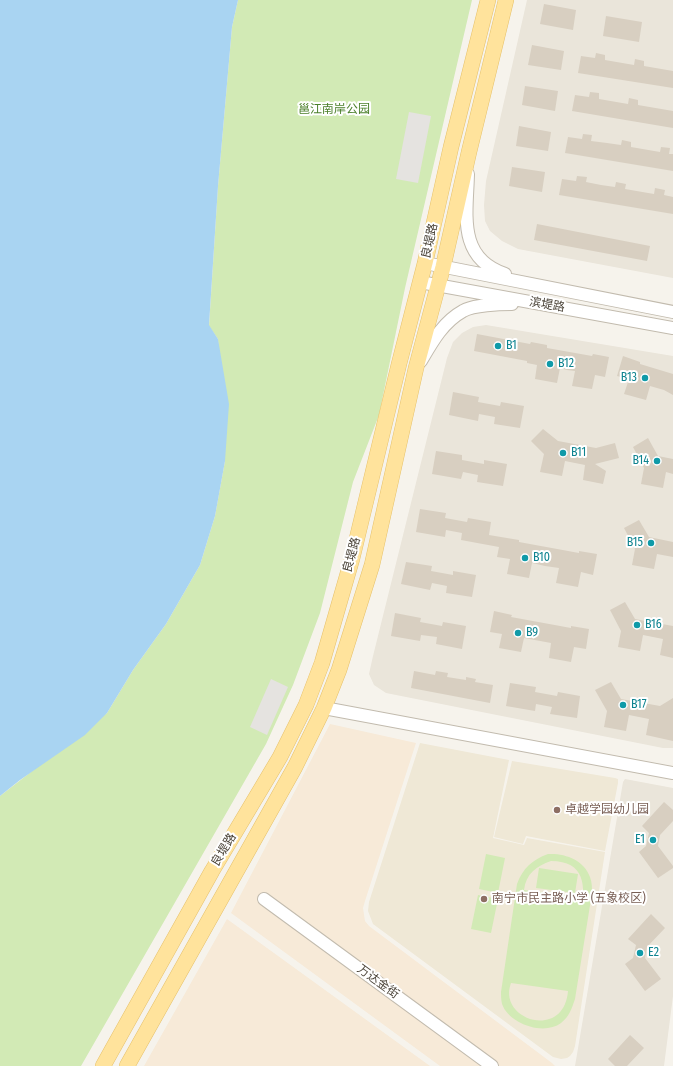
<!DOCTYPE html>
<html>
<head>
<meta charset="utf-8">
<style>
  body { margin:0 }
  canvas { display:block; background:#f6f3ec }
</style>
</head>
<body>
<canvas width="673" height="1066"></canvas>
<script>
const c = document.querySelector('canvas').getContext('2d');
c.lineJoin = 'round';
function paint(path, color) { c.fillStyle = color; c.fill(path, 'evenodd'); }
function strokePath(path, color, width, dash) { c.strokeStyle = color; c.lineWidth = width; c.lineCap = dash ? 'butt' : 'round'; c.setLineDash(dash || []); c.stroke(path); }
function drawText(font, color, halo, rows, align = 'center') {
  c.font = font + ' "Fira Sans Condensed","Noto Sans SC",sans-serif'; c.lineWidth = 4; c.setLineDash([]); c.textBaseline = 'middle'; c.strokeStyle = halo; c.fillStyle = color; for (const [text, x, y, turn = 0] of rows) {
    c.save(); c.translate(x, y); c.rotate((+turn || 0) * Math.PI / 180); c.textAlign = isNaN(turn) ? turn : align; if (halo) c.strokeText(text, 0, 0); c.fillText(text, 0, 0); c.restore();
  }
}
paint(new Path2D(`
  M527 0H673V278L518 249 502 241 490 231 485 221 484 205 486 181Z
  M486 325 673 356V748H663L386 693 374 685 369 674 373 656 447 358 453 342 462 333 473 327Z
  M625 779 673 788V996L664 1066H575L623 782Z`), '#eae5da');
paint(new Path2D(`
  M330 724 416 743 365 901 363 908 365 921 369 926 552 1063 555 1066H440L231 913Z
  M227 919 430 1066H144Z`), '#f7ead8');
paint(new Path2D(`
  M420 743 509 760 493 838 524 845 527 838 605 852 575 1046 573 1052 570 1056 567 1058 561 1059 553 1057 373 924 368 911 369 902Z
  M512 761 615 778 618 779V783L605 851 526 836 523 844 494 837Z`), '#efe8d6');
paint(new Path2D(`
  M238 0H472L405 288 379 415 353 482 320 613 293 685 266 744 81 1066H0V796L107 713 133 670 166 624 200 565 215 516 225 461 218 339 209 326 218 186 232 27Z
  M486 854 505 858 498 893 479 889Z
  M548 854C565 853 584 860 590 877 592 882 592 888 592 893L575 999C572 1008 569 1017 561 1023 544 1036 509 1024 502 1004 501 1000 501 995 501 992L517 884C523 868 532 860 548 854ZM551 861C585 861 586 886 581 912L583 898 524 890C526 874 536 866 551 861ZM511 983 568 991C564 1041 497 1020 511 983Z
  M539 868 578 874 575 893 536 888Z
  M478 895 498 899 491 933 471 929Z`), '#d2eab5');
paint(new Path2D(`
  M409 112 431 116 418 183 396 179Z
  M271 679 288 687 267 735 250 727Z`), '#e5e3e0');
paint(new Path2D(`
  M0 0H238L232 27 218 186 209 325 218 339 229 404 225 461 215 516 200 565 166 624 133 670 107 713 85 735 20 780 0 796Z`), '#a9d4f2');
paint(new Path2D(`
  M544 4 576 10 573 30 540 24Z
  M606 16 642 22 639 42 603 36Z
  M532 45 564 51 561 70 528 65Z
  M596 53 605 55V60L634 65 635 59 644 61V66L673 71V88L578 73 581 56 595 58Z
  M525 86 558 91 555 111 522 105Z
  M590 92 599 93V99L628 104 629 98 638 100V105L673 111V128L572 111 575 95 589 97Z
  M519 126 551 132 548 151 516 146Z
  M583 134 592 135 591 141 607 143 621 145 622 140 631 142V147L660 152 661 147 670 148 669 154H673V171L565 153 568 137 582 139Z
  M512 167 545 172 542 192 509 186Z
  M577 176 587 177 586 182 601 185 615 187 616 182 626 184 625 189 654 194 655 188 665 190 664 195 673 197V214L559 195 562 179 576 181Z
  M537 224 650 246 647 261 534 240Z
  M477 334 530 344 531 342 547 345V348L592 356 593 354 609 357 605 377 595 375 592 389 572 386 575 371 567 370 560 368 557 383 535 379 537 365 527 363V361L474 351Z
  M623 356 640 362V364L673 374V395L664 390 650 386 646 400 624 394 629 379 617 376Z
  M453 392 479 397 478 402 500 406 501 402 524 406 520 428 494 424 495 417 479 414 478 421 449 415Z
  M543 429 558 441 596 448 615 443 619 458 595 464 606 471 603 484 583 480 585 465 565 461 562 476 540 472 544 454 531 441Z
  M648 438 658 456 673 459V474L666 472 663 488 641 484 644 468 633 447Z
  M436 451 462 455V460L484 464V460L507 464 503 486 477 482 478 475 463 472 461 479 432 474Z
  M420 509 446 513 445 518 467 522 468 518 491 522 489 535 519 540V542L579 553V551L597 554 593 575 581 572 578 587 556 583 559 568 545 566 532 563 529 578 507 574 510 559 497 557 499 547 461 540 462 533 446 530 445 537 416 532Z
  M639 520 649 537 673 542V557L657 554 654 569 632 565 635 549 624 528Z
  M406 562 432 566 431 571 453 575V571L476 575 472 597 446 593 447 586 432 583 430 590 401 584Z
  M625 602 635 619 673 626V658L660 655 663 639 643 635 640 651 618 647 621 631 610 610Z
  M494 611 512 615 511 617 571 628V626L589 629 586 649 574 647 571 662 549 658 551 643 524 638 521 652 499 648 502 634 490 632Z
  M395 613 421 618 420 622 442 626 443 622 466 626 462 649 436 644 437 637 421 635 420 641 391 636Z
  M414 671 435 675 436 671 448 673 447 677 466 680V677L476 679 475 682 493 685 490 703 411 688Z
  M611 682 621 699 660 706 673 698V741L646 735 649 719 629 715 626 731 604 727 607 711 595 690Z
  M510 683 536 687 535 692 557 696 558 692 580 696 577 718 550 714 552 707 536 704 535 711 506 706Z
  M664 802 673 810V821L660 835 658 846 673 866V868L658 878 639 852 646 846 649 833 642 826Z
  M651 914 665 928 647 947 645 958 661 979 645 991 625 964 633 958 636 945 628 939Z
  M630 1035 644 1048 627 1066H615L608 1059Z`), '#d8cfc1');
const minor = new Path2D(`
  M468 174C467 214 457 258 505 274
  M425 263 673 312
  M420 282 673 328
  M421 361C432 342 443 322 463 311 473 305 500 304 512 304
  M324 708 673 773
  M264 899 492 1066`);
const major = new Path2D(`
  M103 1066 212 871 280 757 306 705 322 663 352 559 399 364 425 263 451 147 488 0
  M127 1066 295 767 324 708 339 670 372 565 416 368 443 267 469 152 506 0`);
strokePath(minor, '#c2bbae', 14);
strokePath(major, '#e6c16a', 16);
strokePath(minor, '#fff', 12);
strokePath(major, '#ffe39c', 15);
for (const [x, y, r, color] of [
  [498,346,4,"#0f9aa8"],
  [550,364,4,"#0f9aa8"],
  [645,378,4,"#0f9aa8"],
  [563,453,4,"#0f9aa8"],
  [657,461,4,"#0f9aa8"],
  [651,543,4,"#0f9aa8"],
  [525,558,4,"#0f9aa8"],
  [637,625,4,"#0f9aa8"],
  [518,633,4,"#0f9aa8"],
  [623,705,4,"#0f9aa8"],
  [557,810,4,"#8d6e63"],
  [653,840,4,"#0f9aa8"],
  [484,899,4,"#8d6e63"],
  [640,953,4,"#0f9aa8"]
]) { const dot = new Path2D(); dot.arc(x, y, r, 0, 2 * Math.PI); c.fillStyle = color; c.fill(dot); strokePath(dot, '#fff', 1.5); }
drawText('12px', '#4a7f2a', '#fff', [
  ["邕江南岸公园",334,110]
]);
drawText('12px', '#4b4439', '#fff', [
  ["良堤路",430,241,-77],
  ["滨堤路",547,305,10],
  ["良堤路",352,555,-75],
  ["良堤路",224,850,-59],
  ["万达金街",378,982,36]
]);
drawText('12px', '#0d838f', '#fff', [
  ["B1",506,346],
  ["B12",558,364],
  ["B13",637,378,"right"],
  ["B11",571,453],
  ["B14",649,461,"right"],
  ["B15",643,543,"right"],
  ["B10",533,558],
  ["B16",645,625],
  ["B9",526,633],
  ["B17",631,705],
  ["E1",645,840,"right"],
  ["E2",648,953]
], 'left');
drawText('12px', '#785e54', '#fff', [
  ["卓越学园幼儿园",565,810],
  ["南宁市民主路小学 (五象校区)",492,899]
], 'left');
</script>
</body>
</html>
